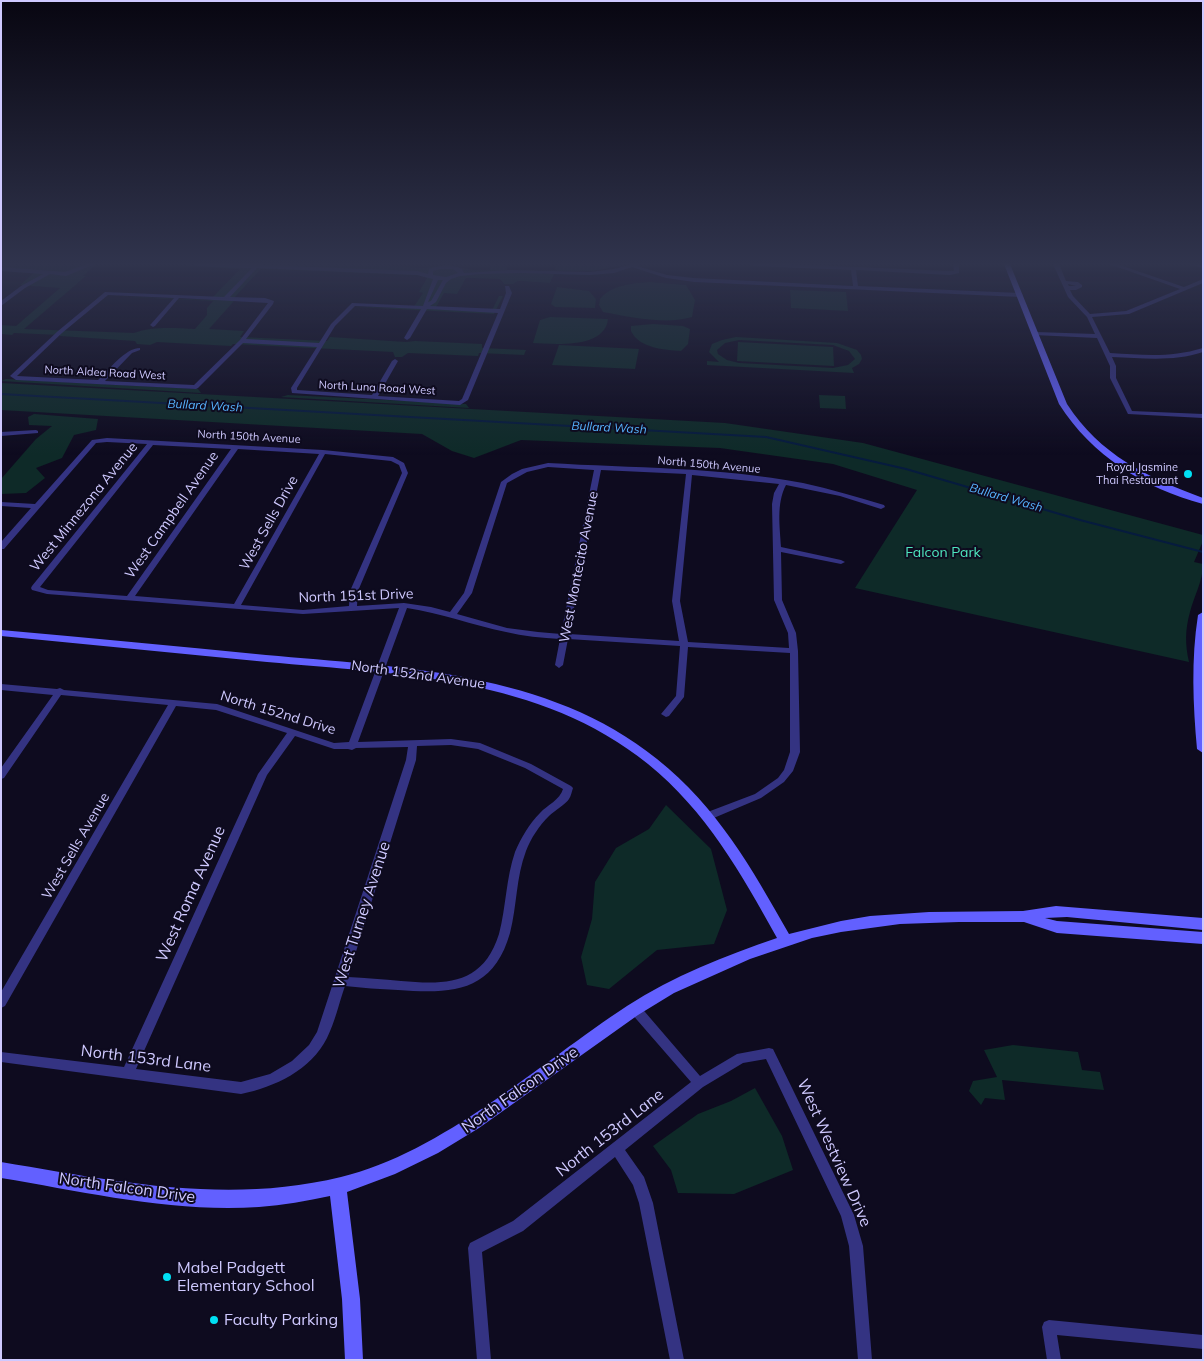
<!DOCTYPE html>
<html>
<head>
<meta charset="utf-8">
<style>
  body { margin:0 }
  #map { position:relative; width:1204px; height:1361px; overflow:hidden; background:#0e0b1f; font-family:Mulish,sans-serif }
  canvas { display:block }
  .frame { position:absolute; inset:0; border:2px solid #cfc9ff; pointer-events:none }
</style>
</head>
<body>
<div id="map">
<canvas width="1204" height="1361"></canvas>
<div class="frame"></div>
</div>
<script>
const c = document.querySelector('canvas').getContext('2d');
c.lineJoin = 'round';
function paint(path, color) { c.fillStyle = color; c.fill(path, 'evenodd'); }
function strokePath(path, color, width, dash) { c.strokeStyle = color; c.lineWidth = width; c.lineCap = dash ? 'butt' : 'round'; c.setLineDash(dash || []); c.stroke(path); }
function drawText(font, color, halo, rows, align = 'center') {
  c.font = font + ' Mulish,sans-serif'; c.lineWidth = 4; c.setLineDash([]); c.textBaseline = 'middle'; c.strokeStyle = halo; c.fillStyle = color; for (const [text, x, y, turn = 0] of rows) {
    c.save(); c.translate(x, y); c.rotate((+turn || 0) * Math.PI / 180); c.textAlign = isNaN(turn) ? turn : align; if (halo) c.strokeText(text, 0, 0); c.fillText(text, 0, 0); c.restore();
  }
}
paint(new Path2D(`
  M1 264H103L95 265 83 276H86L24 329 134 333C152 326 175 328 195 329L207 315V308L213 301 106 296 210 300 240 269 164 264H364L423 268 447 265 472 270H490V264H507V270L543 271 542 274H554L550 283 518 281 513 284H504L500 279 466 278 457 294 444 293 435 309 491 312 499 296H503L494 314 356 307 413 308 423 293 419 292 427 278 418 275 261 269 232 300 234 301 209 329 244 331 240 337 327 341 330 337 406 342 415 341 482 344V348L526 350 524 355 479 353 478 356 408 353 402 357H395L393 352 233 344 231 346 157 342 150 345 137 344 135 341 60 336V335L14 333 12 335 1 334V325L16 326 60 288 20 285 37 270 1 268Z
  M557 264H628L593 271H558L555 269Z
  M650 282 686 285 695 300 692 317C667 325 629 317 603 312L599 305 600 299C611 285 633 283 650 282Z
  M557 287 589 291 596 299 595 308 555 307 551 304Z
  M790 290 846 292 848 311 791 308Z
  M550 317 608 319C605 349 554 344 533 343L540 320Z
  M653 324 683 326 690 329 688 344 681 351C664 350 639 348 631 331V326Z
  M736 337 837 343 857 350 861 355 862 359 859 364 852 368 854 373 707 365V361L719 362 709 352 712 344 722 340ZM739 340 833 345 849 351 855 359 848 365 833 368 739 363 727 360 718 354 717 350 725 343Z
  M738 342 833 347 834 366 737 361Z
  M559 345 639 349 635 369 552 365Z
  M6 379 198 389 201 393 1 381Z
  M1 383 725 423 863 443 1203 535V541L1194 562 1203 564C1203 581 1194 596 1190 612 1185 630 1185 644 1189 662L855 588 917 490 833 464 720 448 521 440 474 458 452 451 422 434 1 410Z
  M288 395 466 404 469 408 281 397Z
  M819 395 845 396 846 409 820 408Z
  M34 414 98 419 96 430 74 435 62 458 36 468 45 478 26 493 1 494V479L36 439 52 426 29 425 28 417Z
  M666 805 711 849 727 910 714 944 657 950 609 989 587 985 581 957 592 919 595 882 616 848 649 829Z
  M1013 1045 1078 1052 1082 1070 1100 1072 1104 1090 1002 1080 1005 1100 985 1098 981 1105 969 1091 973 1081 997 1077 984 1050Z
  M755 1088 782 1136 793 1170 734 1194 678 1193 671 1170 653 1146 698 1114 731 1101Z`), '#0e2a28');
strokePath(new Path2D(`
  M1 394 766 437 906 469 1080 520 1203 552`), '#061b3e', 2);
paint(new Path2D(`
  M87 264H95L66 276 50 274 25 288 1 306V301L21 286 43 274 1 271V267L65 272Z
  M192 264H261L260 265 417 271 428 274 429 269C440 265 451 264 462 269L464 273 510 270 590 272 614 269 632 264H640L637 266 667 275 694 278 853 286 851 270 754 266 751 264H788L950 271H954L953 264H959V273L950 275 856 270 858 286 1020 293 1023 295 1020 297 694 282 666 278 632 267 614 273 590 275 521 273 480 274 460 276 451 279 446 283 436 302 430 306 500 309 506 293 505 286H509L512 293 468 400 460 405 292 393 291 388 317 347 243 343 198 388 196 389 16 380 10 376 58 331 105 292 224 297 252 268 195 266ZM257 268 417 275 433 279 423 306 352 303 331 324 319 343 246 339 273 304 274 301 265 298 230 297ZM440 269H453L458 273 446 277 433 275V271ZM438 280H443L431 301 428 302ZM108 295 174 298 151 324 150 325 153 327 155 326 179 298 268 303 240 340 194 385 105 381 132 353 140 350V348C125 348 109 370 98 380L17 376 62 333ZM355 306 421 309 404 338 407 340 410 338 427 309 498 313 462 399 459 401 378 396 398 361 395 359 392 361 372 395 297 390V388L335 326Z
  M1053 264H1059L1066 281 1078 282 1082 285V287L1076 290H1070L1073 296 1090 314 1126 311 1180 289 1109 264H1117L1184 287 1203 279V283L1129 314 1092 317 1110 353C1144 355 1170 358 1203 348V352C1173 362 1143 358 1112 357L1116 366V378L1132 411 1203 414V418L1128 414 1110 378V366L1097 338 1034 335 1033 334 1036 332 1095 334 1087 317 1068 297ZM1068 284 1076 286H1069Z
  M1191 264 1203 265V268L1192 265Z
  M36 430 38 431V433L1 436V432Z
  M107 438 323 450 393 457 404 463 408 473 358 591 357 606 404 603 431 607 450 612 464 593 501 482 512 474 522 469 548 463C633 468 719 467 803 483 830 489 857 497 884 505L885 507 881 509 840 496 786 485C776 504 780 527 781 547L841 560 845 562 841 564 781 552 782 600 796 633 798 651 800 752 793 771 784 782 761 798 709 820 705 819 704 816 705 813 755 794 778 778 784 770 790 752V653L688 647 684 697 669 716 666 717 661 714 676 696 680 646 568 639 563 665 559 668 555 665 560 639C542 638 523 636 506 632 472 625 441 613 407 608L358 742 451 739 480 743 531 764 571 786 573 788C572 791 571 796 569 799 566 804 554 811 549 816 539 826 531 838 526 851 516 877 517 906 510 933 493 993 451 994 398 990 380 989 362 988 345 986 339 1003 335 1022 327 1038 311 1070 275 1087 241 1094L1 1062V1052L124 1067 258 774 287 733 216 710 176 706 5 1006 1 1008V992L168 705 61 695 4 778 1 779V768L53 695 1 690V684L57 689 60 688 64 690 217 704 334 743 349 742 399 608 303 614 47 594 32 590 31 588 32 586 147 444 107 442 96 443 4 549H1V542L31 508 1 506V502L35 504 92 440ZM153 445 231 449 127 596 48 590 40 587ZM238 449 319 454 234 604 135 596ZM325 454 391 461 399 465 402 473 350 591 349 606 303 610 241 605ZM548 467 594 470 561 634 538 632 507 628 457 614 472 593 507 483 527 472ZM601 470 686 474 672 601 679 641 569 634ZM692 475 779 484 774 493 772 504 774 600 788 633 789 648 688 642 680 601ZM295 736 334 749H348L352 750 356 748 408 747 406 760 317 1032 309 1045 292 1061 270 1074 241 1082 136 1069 267 775ZM451 745 478 749 525 768 563 789C560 800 547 805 540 813 529 824 521 838 515 852 506 878 506 907 499 934 483 985 446 985 401 981 383 979 365 978 348 977L416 760 417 746Z
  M635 1004 639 1005 700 1076 737 1054 769 1048 773 1049 854 1215 863 1246 872 1360H858L849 1246 841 1216 766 1059 743 1063 703 1087 625 1150 644 1177 653 1203 684 1360H670L639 1203 633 1185 615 1157 523 1231 482 1252 491 1360H477L468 1248 470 1243 513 1221 691 1082 631 1013 629 1009 631 1005Z
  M1049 1320 1203 1335V1349L1057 1335 1061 1360H1047L1042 1327 1044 1322Z`), '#343382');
paint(new Path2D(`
  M1004 264H1010L1067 404C1100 455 1147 477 1203 498V504C1144 488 1092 456 1059 404Z
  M1203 612V753L1197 749C1193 704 1191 660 1198 615Z
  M1 630C90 638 178 646 266 655 398 667 549 671 657 759 718 808 751 867 789 934L841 921 870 916 929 912 1023 911 1056 906 1203 918V930L1067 917 1045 918 1057 921 1203 932V944L1057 933 1024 922H959L900 924 841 932 812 938 750 959 674 993 638 1015 479 1128 438 1153 395 1174 347 1192 360 1299 363 1360H345L342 1299 330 1196C307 1201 283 1205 259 1207 173 1213 86 1192 1 1178V1162C115 1181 226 1205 341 1177 442 1153 540 1063 627 1006 673 976 725 956 777 938 741 873 706 811 648 764 541 677 398 674 267 662 178 653 90 645 1 636Z`), '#6260ff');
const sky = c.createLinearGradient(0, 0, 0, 455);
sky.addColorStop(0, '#080611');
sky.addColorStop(0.58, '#30344d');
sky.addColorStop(1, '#30344d00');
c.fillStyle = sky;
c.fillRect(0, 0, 1204, 455);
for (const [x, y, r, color] of [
  [1188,474,5,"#00e0f4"],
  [167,1277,5,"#00e0f4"],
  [214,1320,5,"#00e0f4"]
]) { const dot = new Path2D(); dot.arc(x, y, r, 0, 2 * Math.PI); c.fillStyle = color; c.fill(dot); strokePath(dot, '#0e0b1f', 2); }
drawText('11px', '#cfc9ff', '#0e0b1f', [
  ["North Aldea Road West",105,373,3],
  ["North Luna Road West",377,388,3],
  ["North 150th Avenue",249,437,3],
  ["North 150th Avenue",709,465,5]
]);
drawText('11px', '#cfc9ff', '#0e0b1f', [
  ["Royal Jasmine",1178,468],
  ["Thai Restaurant",1178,481]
], 'right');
drawText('italic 12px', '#57b4ff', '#0e0b1f', [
  ["Bullard Wash",205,406,3],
  ["Bullard Wash",609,428,3],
  ["Bullard Wash",1006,498,16]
]);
drawText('14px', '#cfc9ff', '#0e0b1f', [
  ["West Minnezona Avenue",84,507,-51],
  ["West Campbell Avenue",172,515,-55],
  ["West Sells Drive",269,523,-61],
  ["West Montecito Avenue",579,567,-79],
  ["North 151st Drive",356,596,-2],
  ["North 152nd Avenue",418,675,8],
  ["North 152nd Drive",278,713,17],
  ["West Sells Avenue",76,846,-60]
]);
drawText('14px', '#4ee6be', '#0e0b1f', [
  ["Falcon Park",943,553]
]);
drawText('16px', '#cfc9ff', '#0e0b1f', [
  ["West Roma Avenue",191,894,-66],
  ["West Turney Avenue",362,915,-72],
  ["North 153rd Lane",146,1059,7],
  ["North Falcon Drive",520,1090,-35],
  ["North 153rd Lane",610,1133,-38],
  ["West Westview Drive",834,1153,66],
  ["North Falcon Drive",127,1188,8]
]);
drawText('16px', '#cfc9ff', '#0e0b1f', [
  ["Mabel Padgett",177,1268],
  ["Elementary School",177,1286],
  ["Faculty Parking",224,1320]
], 'left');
</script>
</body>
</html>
